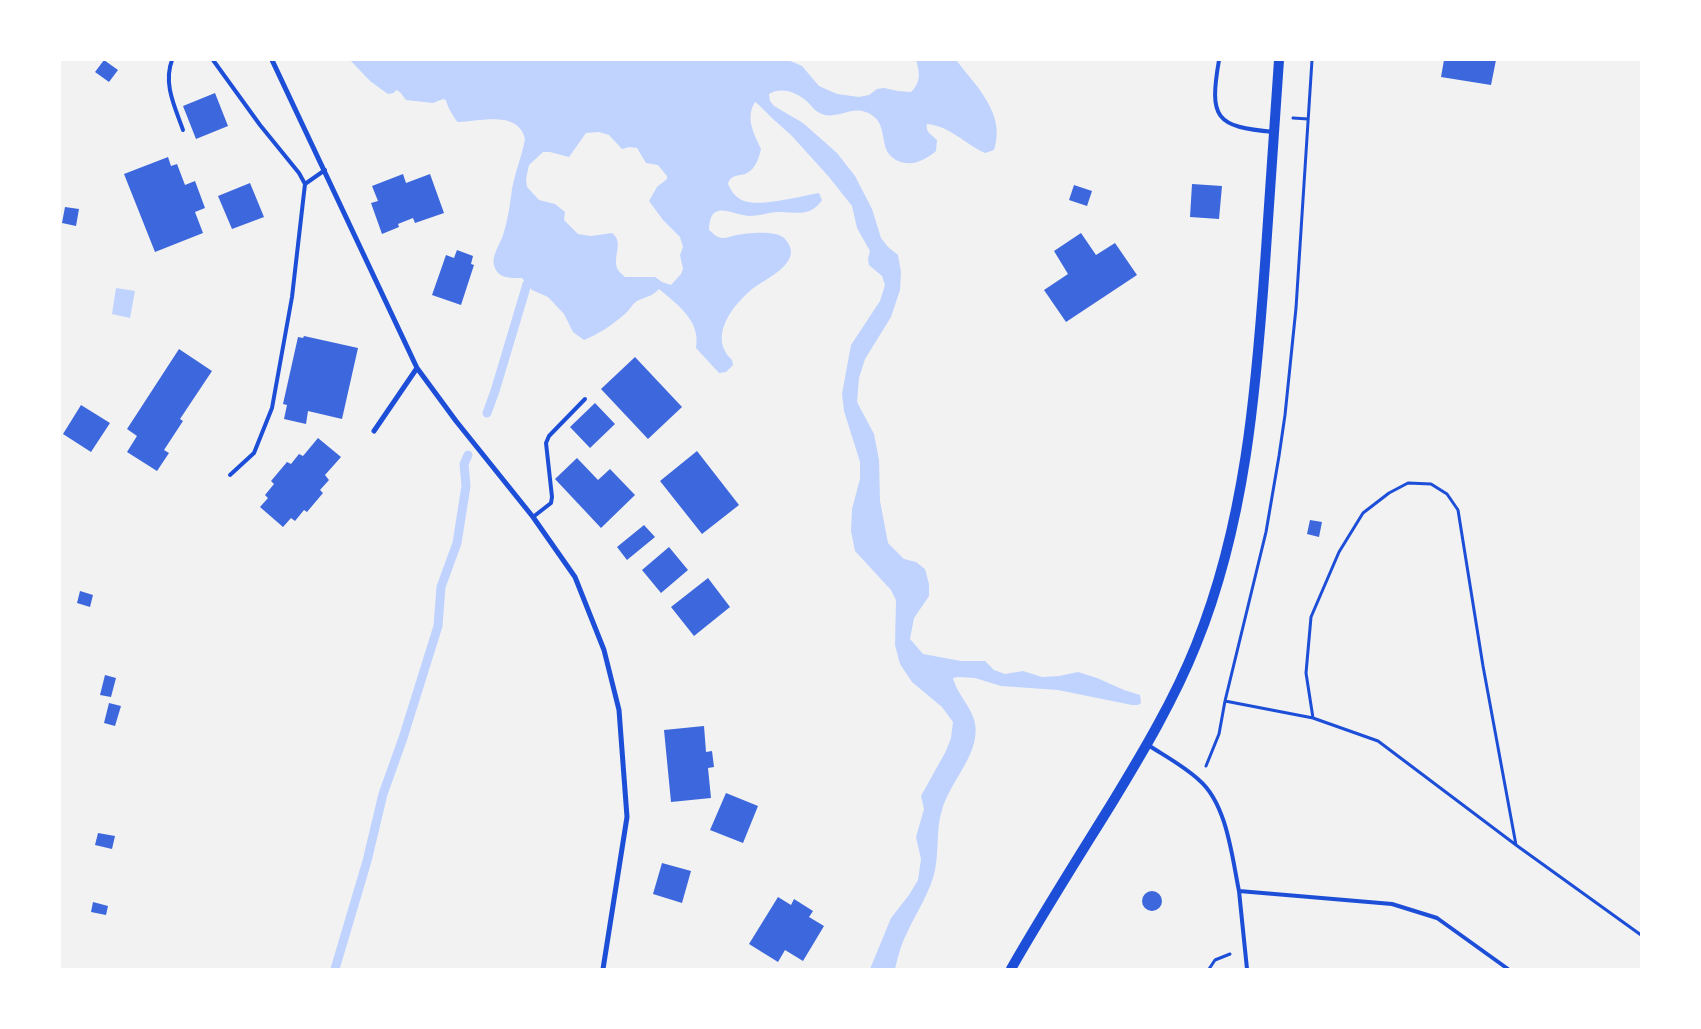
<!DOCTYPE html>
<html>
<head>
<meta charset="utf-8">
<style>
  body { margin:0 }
  #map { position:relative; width:1701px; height:1029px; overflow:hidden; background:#f2f2f2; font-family:"Playfair Display",serif }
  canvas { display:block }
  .frame { position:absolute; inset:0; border:61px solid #fff; pointer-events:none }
</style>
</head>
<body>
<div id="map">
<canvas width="1701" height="1029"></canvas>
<div class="frame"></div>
</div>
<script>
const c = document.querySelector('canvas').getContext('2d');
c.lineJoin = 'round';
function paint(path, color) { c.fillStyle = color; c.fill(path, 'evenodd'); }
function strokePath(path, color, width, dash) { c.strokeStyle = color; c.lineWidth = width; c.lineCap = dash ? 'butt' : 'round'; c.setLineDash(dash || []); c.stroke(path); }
paint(new Path2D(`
  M350 60H788L802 66 819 86 837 94 859 97 869 95 877 89 884 88 898 91 911 92C921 82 920 73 916 60H956C977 87 1006 114 994 150L985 153C965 144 950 126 927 124 925 132 932 135 937 140L936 151C925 160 913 167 898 161 894 159 889 155 887 151 882 140 884 123 873 116 855 103 843 118 825 115 815 113 811 104 804 99 794 91 780 87 769 94L770 101 774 106 803 123 837 153 855 176 872 209 881 238 888 247 898 255 901 272 900 290 891 317 865 359 859 378 857 402 874 434 879 460 880 501 888 543 904 559 916 562 925 569 929 584V596L914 618 910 639 923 654 961 661H985L994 670 1005 674 1023 671 1042 677 1059 676 1078 672 1097 678 1124 690 1140 695 1141 703 1138 705H1132L1058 690 1001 686 975 678 958 677 953 678C958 699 980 712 975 738 971 763 949 785 942 810 935 831 940 856 933 878 927 897 915 915 907 933 901 944 898 957 895 969H870L891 918 909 895 918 880 921 859 916 837 924 809 921 796 946 751 951 738 953 722 942 707 912 682 900 664 895 645 896 600 891 590 855 551 851 531 852 509 860 479V462L844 411 842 394 851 345 880 301 885 285 882 276 869 265 868 259 870 251 857 228 852 206 829 177 791 135 773 119 759 105 755 102C745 118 754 134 761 149 759 158 756 168 747 173 740 177 731 173 728 184 731 191 736 198 744 201 762 207 801 196 819 193L822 200C809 219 795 211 776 212 767 213 758 216 749 216 731 215 710 198 709 230 712 232 715 236 718 237 724 240 731 236 737 235 748 233 777 230 785 239 806 262 766 278 751 290 731 307 708 338 732 360L733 365 726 372 719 373 696 348C701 321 678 305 659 289 651 297 648 296 639 300 632 303 630 310 625 314 612 325 599 334 584 340L573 332 564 314 548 297 532 290 522 278C512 278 499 279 495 268 490 257 500 245 503 235 508 220 510 204 512 189 515 172 522 156 525 139 519 110 480 121 458 122 455 120 446 104 446 100L443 99 433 103 406 100 400 92 396 90 394 93 388 94 370 81ZM599 132 609 135 622 149 629 147 637 148 646 163 658 165 667 176V179L657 187 649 201 663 220 680 237 683 247 680 255 683 269 681 274 671 285 662 282 655 277H625C623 275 618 271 617 268 613 255 624 242 612 233L591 236 578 234 564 220 565 212 555 204 539 200 527 187 526 179 529 165 543 152H550L569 157 586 133Z
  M116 288 135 291 130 318 112 314Z`), '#bfd3fe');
strokePath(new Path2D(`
  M487 413 495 391 527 284
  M335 969 367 861 383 794 403 738 438 626 441 587 457 543 466 486 464 464 468 455`), '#bfd3fe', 9);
paint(new Path2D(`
  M104 60 118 70 109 82 95 72Z
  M1444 60H1496L1491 85 1441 77Z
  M215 93 228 126 196 139 183 106Z
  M168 157 171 166 177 164 185 185 195 181 205 208 195 212 203 233 155 252 124 174Z
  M403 174 406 183 430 174 444 213 415 223 413 218 398 224 399 227 382 234 371 203 378 201 372 186Z
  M250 183 264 217 232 229 218 196Z
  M1192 184 1222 186 1219 219 1190 217Z
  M1074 185 1092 191 1087 206 1069 200Z
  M65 207 79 209 76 226 62 223Z
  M1081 233 1096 255 1115 243 1137 275 1066 322 1044 290 1068 274 1054 251Z
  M457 250 473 256 471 264 474 265 461 305 432 295 446 255 454 258Z
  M304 336 358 348 342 419 308 411 306 424 284 419 287 405 283 404 298 337 303 338Z
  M179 349 212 371 180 419 183 421 164 450 169 453 157 471 127 452 137 436 127 429Z
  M635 357 682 407 648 439 601 389Z
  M595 403 615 424 590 448 570 427Z
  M81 405 110 423 91 452 63 434Z
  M318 438 341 457 325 475 329 480 320 490 323 493 307 512 304 510 295 521 291 518 283 527 260 507 268 498 265 495 274 484 271 481 287 462 291 464 299 454 303 456Z
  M697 451 739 505 702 534 660 481Z
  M577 458 598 480 610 469 635 495 601 528 555 479Z
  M1310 520 1322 522 1319 537 1307 534Z
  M644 525 655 537 627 560 617 547Z
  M669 547 688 570 661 593 642 570Z
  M708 578 730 607 694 636 671 607Z
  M80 591 93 595 90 607 77 603Z
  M105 675 116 678 111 697 100 695Z
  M109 703 121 706 115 726 104 723Z
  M704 726 706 752 712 751 714 767 708 768 711 798 671 802 664 730Z
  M726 793 758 806 743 843 710 830Z
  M98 833 115 836 112 849 95 845Z
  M662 863 691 871 682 903 653 894Z
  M1142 901a10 10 0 1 1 20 0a10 10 0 1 1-20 0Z
  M778 897 791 905 794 899 813 911 809 917 824 926 803 961 785 950 778 962 749 944Z
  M93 902 108 906 106 915 91 912Z`), '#3d67dc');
strokePath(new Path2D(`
  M1293 118 1308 119
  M1225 701 1313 718
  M1206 766 1219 734 1225 701 1266 532 1279 456 1285 415 1296 308 1312 60
  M1516 845 1483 666 1458 510 1447 494 1431 484 1408 483 1389 493 1363 513 1339 552 1311 617 1306 673 1313 718 1378 741 1516 845 1641 935
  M1209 969 1215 960 1230 954`), '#1d4ed8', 3);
strokePath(new Path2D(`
  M172 60C163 84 175 107 183 130
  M213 60 260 125 299 173 305 184
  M1219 60C1209 118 1215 127 1274 132
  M230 475 254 453 272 408 292 297 305 184 325 170
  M533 517 551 503 552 497 546 443 549 436 585 399
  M1148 745C1165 756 1184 766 1199 780 1227 804 1232 857 1239 891L1392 904 1437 918 1508 969
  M1239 891 1247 969`), '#1d4ed8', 4);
strokePath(new Path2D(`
  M272 60 417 368 456 421 533 517 575 577 604 650 619 710 627 817 603 969
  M374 431 417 368`), '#1d4ed8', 5);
strokePath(new Path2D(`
  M1011 969C1043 913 1078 858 1112 803 1143 752 1174 700 1196 645 1245 524 1256 392 1265 264 1270 196 1274 128 1279 60`), '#1d4ed8', 10);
</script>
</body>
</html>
